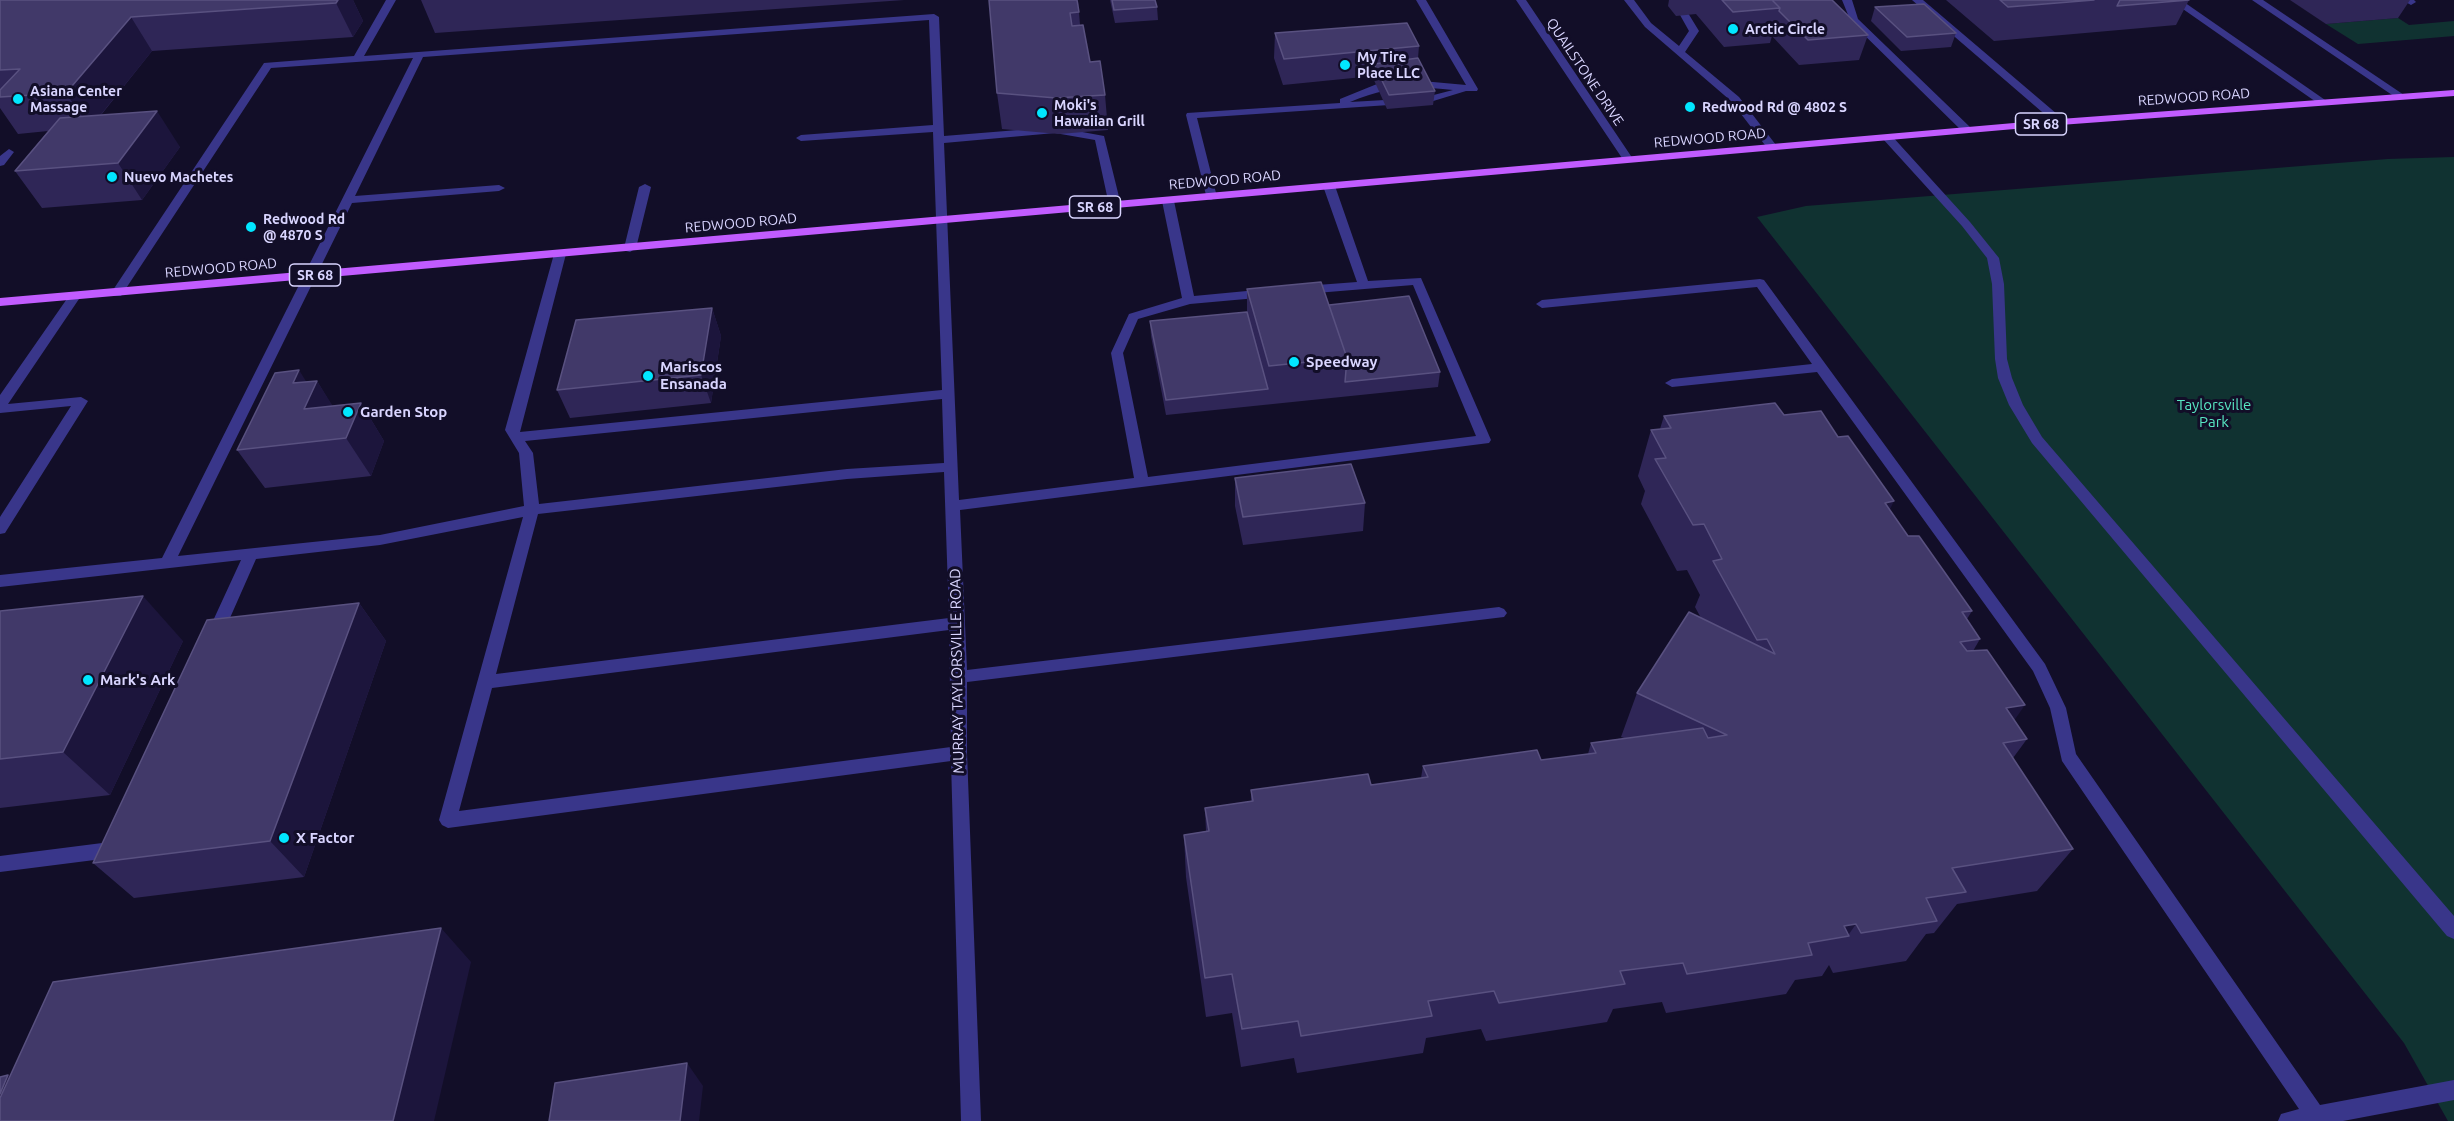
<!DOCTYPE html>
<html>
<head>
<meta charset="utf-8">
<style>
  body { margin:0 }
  canvas { display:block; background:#120e28 }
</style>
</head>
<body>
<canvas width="2454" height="1121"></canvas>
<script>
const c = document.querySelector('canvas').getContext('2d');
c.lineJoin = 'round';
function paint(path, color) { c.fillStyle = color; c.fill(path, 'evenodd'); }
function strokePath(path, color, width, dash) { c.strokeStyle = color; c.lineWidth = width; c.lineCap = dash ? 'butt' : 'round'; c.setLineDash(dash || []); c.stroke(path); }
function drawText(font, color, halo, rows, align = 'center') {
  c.font = font + ' Ubuntu,sans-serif'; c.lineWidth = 6; c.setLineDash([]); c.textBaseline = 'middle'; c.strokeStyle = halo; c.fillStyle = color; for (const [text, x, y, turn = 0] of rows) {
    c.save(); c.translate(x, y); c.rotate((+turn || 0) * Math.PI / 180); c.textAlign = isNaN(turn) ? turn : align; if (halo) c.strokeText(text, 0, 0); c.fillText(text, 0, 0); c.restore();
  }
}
paint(new Path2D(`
  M2398 18 2409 25 2454 21V36L2358 44 2326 24Z
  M2454 157V1121H2448L2404 1043 1757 217 1806 206 2388 159Z`), '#103231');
paint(new Path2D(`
  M386 0H396L364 56 934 14 939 17 944 136 1055 127 1104 136 1121 205 1115 208 1109 205 1095 140 1055 133 944 143 959 500 1134 478 1111 353 1129 314 1182 298 1162 201 1164 199 1168 198 1174 201 1194 296 1268 289 1274 293 1268 297 1190 304 1138 319 1123 353 1148 477 1476 436 1413 285 1304 294 1298 290 1304 286 1357 282 1323 186 1325 184H1333L1335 186 1368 281 1421 278 1491 440 1489 443 960 510 967 670 1499 607 1504 609 1507 613 1504 617 967 682V753L981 1121H961L951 761 448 828 442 825 439 820 523 517 380 545 256 559 222 636 220 640H208L206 636 241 560 0 587V575L162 558 413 58 271 68 121 296H113L111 293 264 63 354 56ZM929 20 933 125 801 135 796 138 801 141 933 132 942 390 520 432 566 254 560 250 554 254 505 430 519 453 524 506 380 535 178 556 352 203 499 191 505 188 499 185 355 196 423 57ZM942 399 944 463 847 469 539 504 533 453 525 441ZM944 472 949 618 496 674 538 514 847 479ZM949 630 951 747 459 811 492 688Z
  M1416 0H1426L1478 89 1477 91H1466L1430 102 1426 101V97L1453 90C1411 86 1389 86 1350 102L1385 100 1389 101V105L1197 118 1217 197 1211 200 1207 199 1186 115 1187 113 1340 103V99L1377 84 1422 81 1466 85Z
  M1516 0H1526L1633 159 1632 161H1624Z
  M1624 0H1634L1651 23 1679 46 1689 31 1680 15 1688 13 1699 31 1685 52 1739 97 1776 145V149H1768L1731 101 1645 27Z
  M1842 0H1852L1858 19 1971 128V132H1963L1851 22Z
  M1912 0H1923L2064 120V124H2056Z
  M2170 0H2181L2328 102 2319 104Z
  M2252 0H2263L2407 97 2398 99Z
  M2402 0H2414L2416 2 2411 5Z
  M1883 135H1891L1970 222 1999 258 2004 284 2007 359 2012 378 2023 405 2042 437 2454 916V939L2447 936 2032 443 2009 405 1998 378 1995 359 1992 284 1987 258 1962 226 1883 139Z
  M9 149 14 152 4 165 0 166V156Z
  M645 184 651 187 636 248 630 252 626 251 624 248 639 187Z
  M1760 279 1764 280 2045 664 2066 708 2076 754 2320 1105 2454 1080V1100L2343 1121H2278L2281 1114 2299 1109 2062 761 2050 708 2033 671 1817 372 1672 387 1665 383 1672 379 1812 364 1757 287 1542 308 1536 304 1542 300Z
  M75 292 81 296 8 404 81 397 88 401 5 533 0 534V517L71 406 0 413V395L71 293Z
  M118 841 124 843 127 849 124 855 118 857 0 872V856Z`), '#39368a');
paint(new Path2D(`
  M2454 90V96L2060 125 0 306V298L2060 119Z`), '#c15cff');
paint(new Path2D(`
  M0 0H353L363 21 353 37 152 51 101 115 180 147 142 200 42 208 15 171 48 131 18 134 0 108Z
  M421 0H904L435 33Z
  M1078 0 1080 25 1090 62 1105 95 1108 130 1059 134 1002 129 997 93Z
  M1110 0H1155L1157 7 1158 20 1115 23Z
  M1669 0H1832L1868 35 1859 60 1799 65 1772 36 1770 43 1724 47 1696 14 1676 16 1668 6Z
  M1946 0H2189L2176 25 1994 41Z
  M2290 0H2410L2398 18 2326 24Z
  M1875 7 1956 33 1951 47 1901 51 1871 21Z
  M1275 33 1419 46 1418 58 1435 91 1433 105 1387 109 1373 78V76L1283 85 1274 58Z
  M1247 289 1329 305 1440 372 1438 387 1166 415 1151 336 1150 321 1247 313Z
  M712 308 721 336 711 403 570 418 557 390Z
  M317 381 332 406 361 403 384 441 371 476 265 488 237 450 306 382Z
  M1784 415 1838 437 1908 536 1972 611 1967 619 1980 639 1973 651 2014 720 2027 739 2013 758 2073 849 2037 891 1957 904 1934 933 1926 934 1906 961 1833 973 1829 965 1822 976 1795 980 1786 994 1666 1013 1662 1002 1613 1009 1607 1022 1486 1041 1481 1029 1426 1038 1423 1053 1297 1073 1294 1058 1241 1067 1232 1013 1206 1017 1186 877 1184 835 1206 831 1205 808 1251 801V790L1371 785 1421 778 1423 766 1541 760 1588 754 1591 743 1624 738 1621 737 1637 693 1701 618 1695 607 1700 595 1687 570 1677 571 1641 504 1645 491 1638 476 1651 430 1660 429 1664 416Z
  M1235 478 1365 503 1363 531 1243 545 1235 506Z
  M359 603 386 641 304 877 134 898 93 863Z
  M0 611 183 641 110 795 0 808Z`), '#2f2657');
paint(new Path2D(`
  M338 0H353L363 21 353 37 336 3Z
  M131 17 152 51 90 128 66 93Z
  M157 111 180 147 142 200 118 163Z
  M712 308 721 336 711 403 701 375Z
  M299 370 312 391 317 381 341 419 304 409 293 383Z
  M361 403 384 441 371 476 346 438Z
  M1894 501 1872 547 1885 503Z
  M143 596 183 641 110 795 63 752Z
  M359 603 386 641 304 877 270 841Z
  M2025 705 1994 749 2006 708Z
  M1856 924 1847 937 1844 926Z
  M441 928 471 962 434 1121H393Z
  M687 1063 703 1086 699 1121H680Z
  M8 1075 28 1087 0 1121V1094Z`), '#1c153c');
const building = new Path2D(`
  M0 0H338L336 3 131 17 66 93 0 97V90L20 69 0 70Z
  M989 0H1077L1079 12 1070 13 1072 26 1083 25 1090 62 1100 61 1105 95 1056 98 997 93Z
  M1112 0H1155L1157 7 1114 10Z
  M1722 0H1772L1780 8 1733 12Z
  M1772 0H1832L1868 35 1808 40 1779 11 1780 8Z
  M2000 0H2094L2008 7Z
  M2120 0H2189L2117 6Z
  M1924 4 1956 33 1907 37 1875 7Z
  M1407 23 1419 46 1284 59 1275 33Z
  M1418 58 1435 91 1389 95 1374 64Z
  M157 111 118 163 15 171 60 118Z
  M1321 282 1347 358 1269 366 1247 289Z
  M1409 296 1440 372 1345 382 1347 358 1329 305Z
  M712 308 701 375 557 390 576 320Z
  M1247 312 1268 389 1166 400 1150 321Z
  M299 370 293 383 317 381 304 409 361 403 346 438 237 450 275 373Z
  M1775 403 1784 415 1821 411 1838 437 1848 436 1894 501 1885 503 1908 536H1919L1972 611 1962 612 1980 639 1960 642 1967 651 1987 650 2025 705 2006 708 2027 739 2003 743 2073 849 1952 868 1966 892 1926 898 1937 921 1861 933 1856 924 1844 926 1849 936 1808 943 1812 955 1687 974 1683 963 1620 971 1625 984 1499 1003 1494 991 1428 1001 1432 1016 1301 1036 1298 1021 1242 1029 1232 974 1205 978 1184 835 1209 831 1205 808 1253 801 1251 790 1368 774 1371 785 1428 777 1423 766 1537 750 1541 760 1596 753 1591 743 1703 728 1708 738 1727 735 1637 693 1689 612 1775 654 1767 639 1757 640 1713 561 1722 559 1704 524 1693 525 1655 459 1666 458 1651 430 1671 428 1664 416Z
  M1351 464 1365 503 1243 517 1235 478Z
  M143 596 63 752 0 759V611Z
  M359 603 270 841 93 863 207 620Z
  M441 928 393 1121H0V1098L53 982Z
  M687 1063 680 1121H549L555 1083Z
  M8 1075 0 1094V1077Z`);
paint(building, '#413969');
strokePath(building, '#595180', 1.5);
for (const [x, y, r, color] of [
  [1733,29,6,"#01e6ff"],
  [1345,65,6,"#01e6ff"],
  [18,99,6,"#01e6ff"],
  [1690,107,6,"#01e6ff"],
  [1042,113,6,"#01e6ff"],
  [112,177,6,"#01e6ff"],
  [251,227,6,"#01e6ff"],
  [1294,362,6,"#01e6ff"],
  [648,376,6,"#01e6ff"],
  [348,412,6,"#01e6ff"],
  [88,680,6,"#01e6ff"],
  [284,838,6,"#01e6ff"]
]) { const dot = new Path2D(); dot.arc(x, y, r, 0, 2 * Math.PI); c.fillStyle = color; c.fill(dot); strokePath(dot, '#120e28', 2); }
drawText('bold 14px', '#d9d5ff', '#120e28', [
  ["Arctic Circle",1745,29],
  ["My Tire",1357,57],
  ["Place LLC",1357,73],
  ["Asiana Center",30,91],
  ["Massage",30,107],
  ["Moki's",1054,105],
  ["Hawaiian Grill",1054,121],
  ["Redwood Rd @ 4802 S",1702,107],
  ["Nuevo Machetes",124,177],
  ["Redwood Rd",263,219],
  ["@ 4870 S",263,235]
], 'left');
drawText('14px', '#d9d5ff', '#120e28', [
  ["QUAILSTONE DRIVE",1585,72,56],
  ["REDWOOD ROAD",2194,97,-4],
  ["REDWOOD ROAD",1710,138,-5],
  ["REDWOOD ROAD",1225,180,-5],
  ["REDWOOD ROAD",741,223,-5],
  ["REDWOOD ROAD",221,268,-5]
]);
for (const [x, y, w] of [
  [2041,124,51],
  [1095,207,51],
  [315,275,51]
]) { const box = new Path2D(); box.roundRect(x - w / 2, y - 11, w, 22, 4.5); c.fillStyle = '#120e28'; c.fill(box); strokePath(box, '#d9d5ff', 1.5); }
drawText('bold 14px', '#d9d5ff', null, [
  ["SR 68",2041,124],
  ["SR 68",1095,207],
  ["SR 68",315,275]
]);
drawText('bold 15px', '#d9d5ff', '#120e28', [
  ["Speedway",1306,362],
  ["Mariscos",660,367],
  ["Ensanada",660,384],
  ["Garden Stop",360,412],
  ["Mark's Ark",100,680],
  ["X Factor",296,838]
], 'left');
drawText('15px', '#58e7c3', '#120e28', [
  ["Taylorsville",2214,405],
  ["Park",2214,422]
]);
drawText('15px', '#d9d5ff', '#120e28', [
  ["MURRAY TAYLORSVILLE ROAD",957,671,-91]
]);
</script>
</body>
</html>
